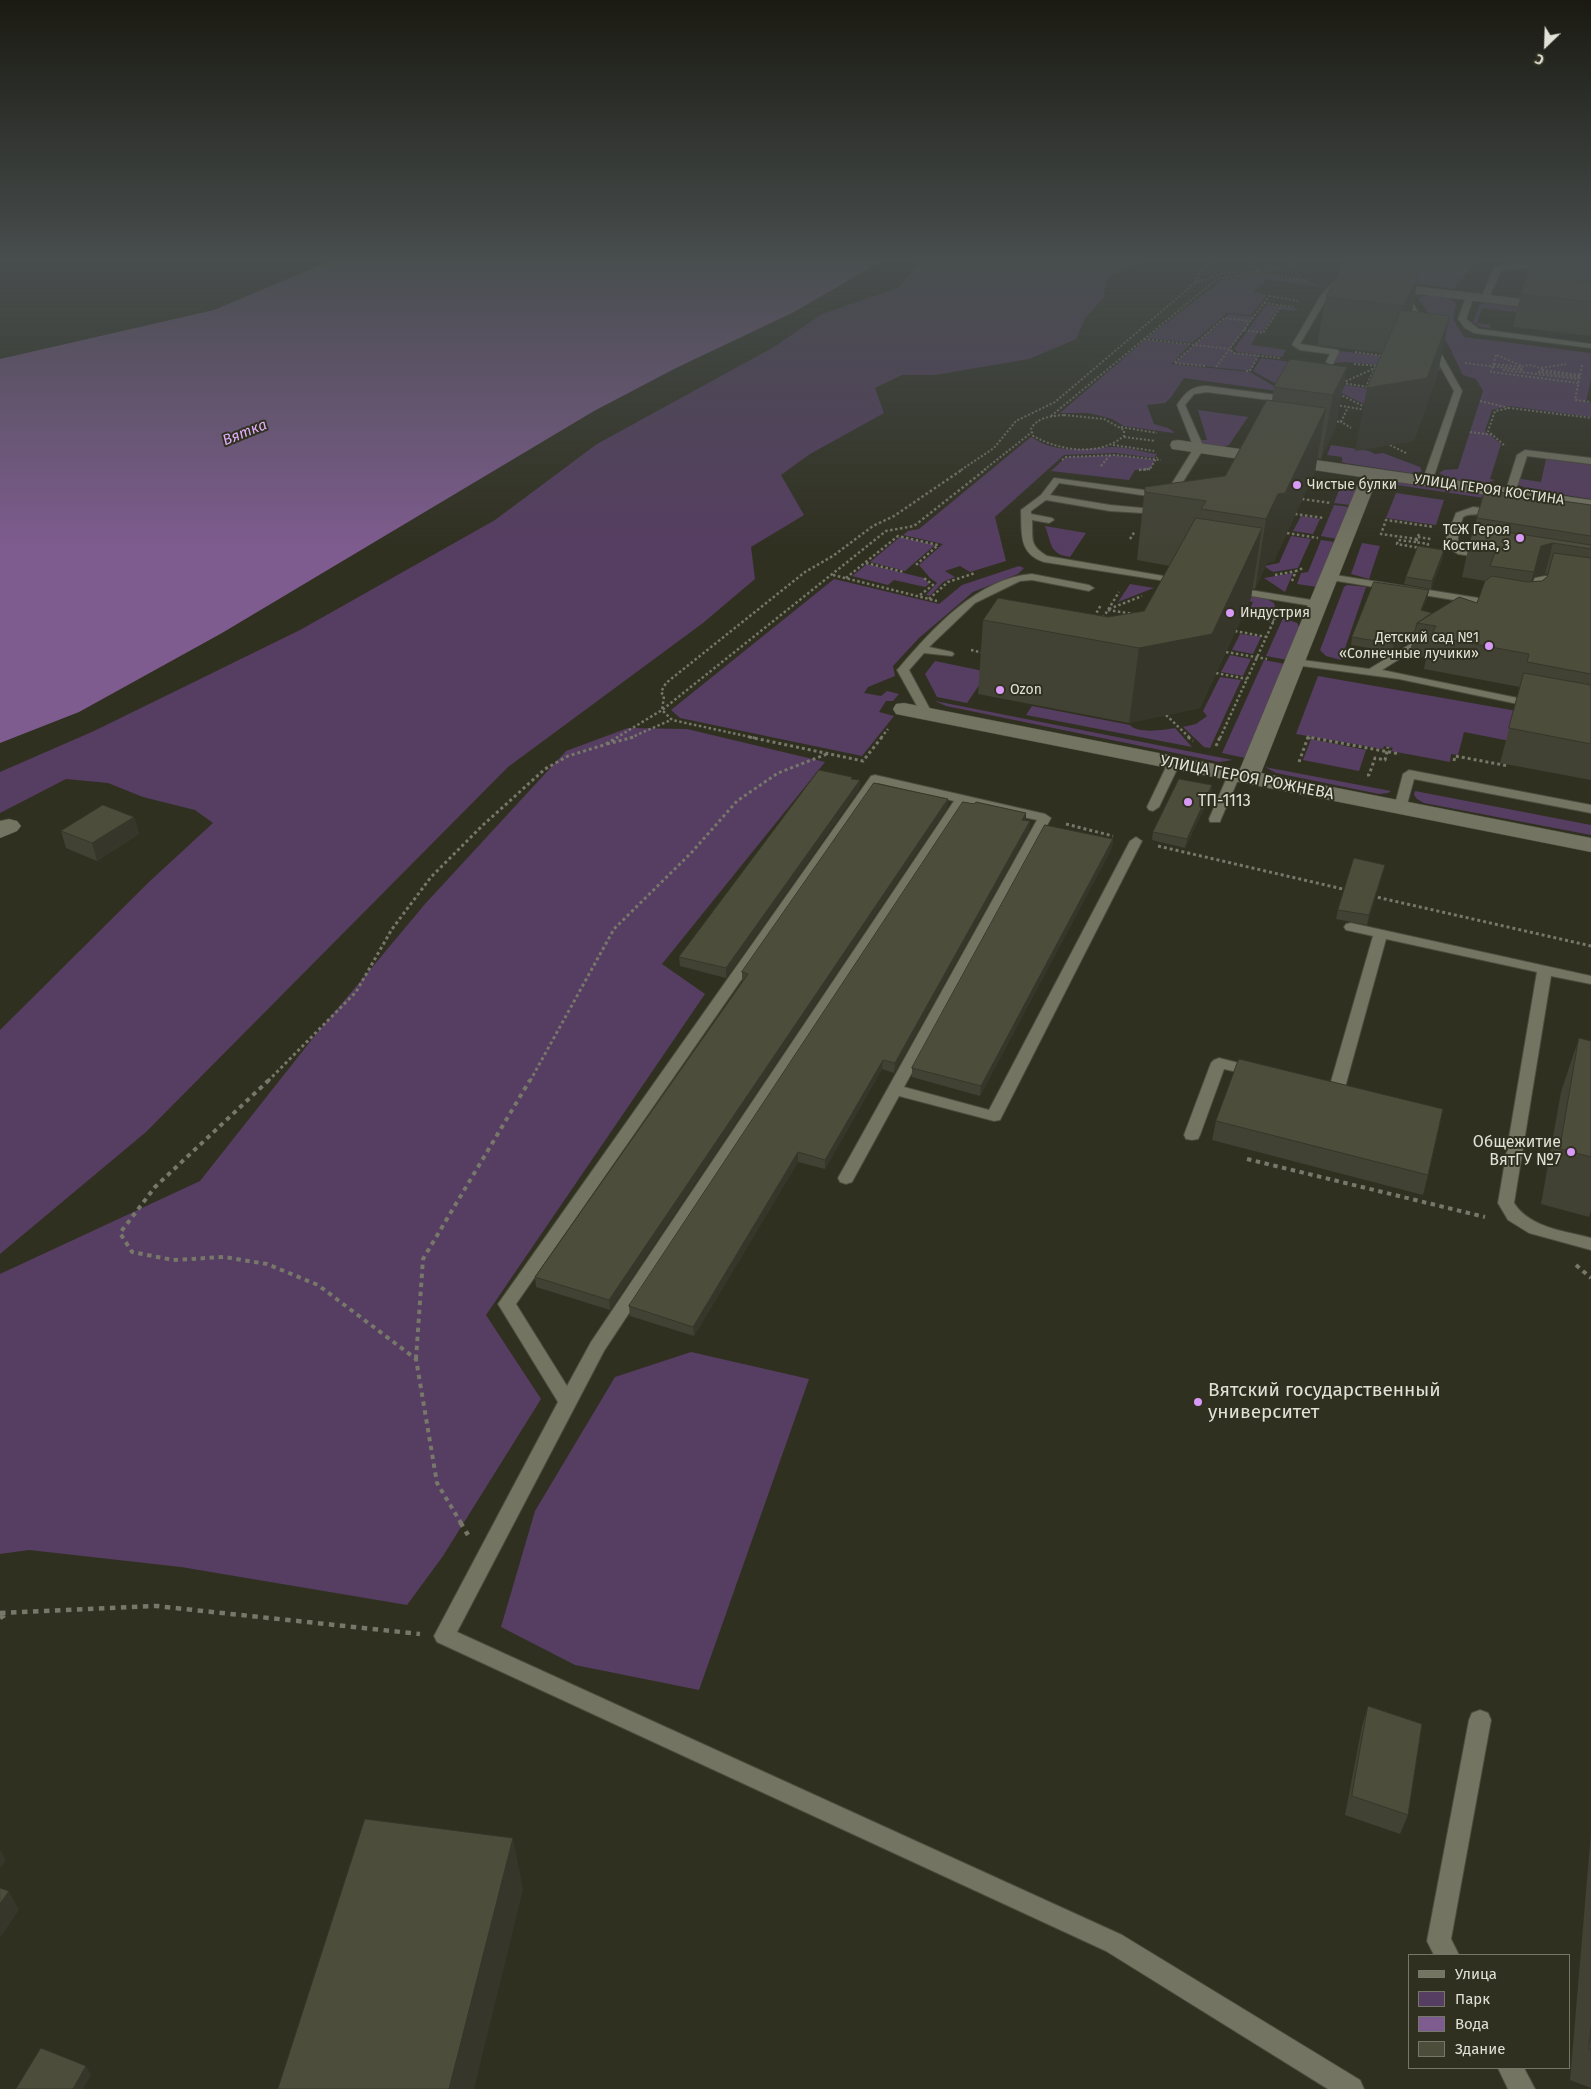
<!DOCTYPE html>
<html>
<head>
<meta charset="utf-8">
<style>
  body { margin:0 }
  #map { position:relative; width:1591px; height:2089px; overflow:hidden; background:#303020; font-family:"Fira Sans",sans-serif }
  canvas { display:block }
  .legend { position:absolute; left:1408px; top:1954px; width:162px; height:115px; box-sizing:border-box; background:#303020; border:1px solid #777769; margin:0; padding:6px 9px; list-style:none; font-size:15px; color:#e1e1d7 }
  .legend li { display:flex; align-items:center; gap:10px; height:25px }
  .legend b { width:25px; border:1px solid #777769 }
  .north { position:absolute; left:1521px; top:20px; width:50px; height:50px; -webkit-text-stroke:4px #303020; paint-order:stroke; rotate:204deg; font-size:14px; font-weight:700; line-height:20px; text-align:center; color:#e1e1d7 }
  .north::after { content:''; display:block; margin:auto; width:18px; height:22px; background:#e1e1d7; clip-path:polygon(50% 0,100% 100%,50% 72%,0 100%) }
</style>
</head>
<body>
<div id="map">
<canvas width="1591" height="2089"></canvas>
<ul class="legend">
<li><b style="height:6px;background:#747462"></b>Улица</li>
<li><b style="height:14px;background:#563d62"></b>Парк</li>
<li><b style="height:14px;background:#7f5c90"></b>Вода</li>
<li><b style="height:14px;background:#4d4d3c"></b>Здание</li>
</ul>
<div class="north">С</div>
</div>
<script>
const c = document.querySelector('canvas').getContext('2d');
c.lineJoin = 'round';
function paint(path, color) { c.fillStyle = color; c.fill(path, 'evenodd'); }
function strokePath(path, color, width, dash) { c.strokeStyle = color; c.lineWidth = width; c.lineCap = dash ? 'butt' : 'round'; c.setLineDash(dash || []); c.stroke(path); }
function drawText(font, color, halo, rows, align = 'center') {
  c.font = font + ' "Fira Sans",sans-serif'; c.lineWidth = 4; c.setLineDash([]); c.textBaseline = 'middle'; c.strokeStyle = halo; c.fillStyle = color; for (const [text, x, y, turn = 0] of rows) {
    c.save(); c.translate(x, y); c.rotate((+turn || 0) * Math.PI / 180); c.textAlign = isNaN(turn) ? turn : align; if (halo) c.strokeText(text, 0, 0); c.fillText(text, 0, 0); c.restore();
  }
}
paint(new Path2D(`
  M921 261H1142L1108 276 1103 298 1085 318 1076 339 1029 359 935 375H902L875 388 884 413 810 454 781 475 804 515 751 547 755 579 703 623 508 767 146 1132 0 1254V1030L150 881 213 823 195 810 143 797 108 783 66 779 0 813V772L94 731 300 630 495 520 597 444 774 347 822 314 898 288Z
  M1404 261H1468L1476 262 1454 289 1385 278Z
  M1261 275 1306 281 1323 287 1267 279 1253 292 1267 295 1251 315 1227 313 1192 343 1147 338 1222 280Z
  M1431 295 1446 296 1456 303 1453 319 1464 337 1591 353V379L1586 402 1591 403V417L1509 406 1492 410 1485 431 1501 444 1490 479 1495 480C1484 486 1450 480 1439 473L1444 470 1458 469 1483 391 1476 379 1463 375 1434 316 1429 314 1419 300 1420 297Z
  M1487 303 1591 317V321L1482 308 1477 323 1490 325V328L1481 327 1473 322 1480 304Z
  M1266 305 1300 309 1294 311 1278 309 1262 332H1258L1251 345 1286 350 1282 357 1238 352 1234 349Z
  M1229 314 1254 317 1230 349 1234 353 1259 355 1250 371 1174 363Z
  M1145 340 1190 345 1171 364 1250 372 1284 392 1184 378 1171 397 1165 403 1147 405 1154 424 1168 428 1174 432 1173 433 1124 426 1112 419 1101 416 1088 413H1060Z
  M1340 351 1398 358 1431 356 1443 368 1439 370 1346 362 1333 363Z
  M1261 358 1291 362 1287 390 1253 371Z
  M1345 385 1371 389 1364 404 1341 393Z
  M1198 410 1248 417 1229 445 1222 447 1202 443 1201 440H1207Z
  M1031 437C1056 454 1082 449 1110 447 1125 446 1142 452 1157 454L1154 458 1115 453 1064 455 995 517 1006 561 970 572 960 566 945 571 955 577 943 582 930 596 926 595 937 583 930 578 919 565 943 544 903 535 908 531 919 529Z
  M1331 445 1369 451 1375 454 1383 453 1420 467 1422 471 1417 473H1410L1345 463 1342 462V457L1327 455Z
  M1115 455 1155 460 1150 469 1135 470 1129 480 1051 471 1066 457Z
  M1546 459 1591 465V499L1533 490 1518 485V480L1521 479 1541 482Z
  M1343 480 1358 485 1350 505 1334 503Z
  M1384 480 1591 510V514L1377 482Z
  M1396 493 1444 500 1436 525 1386 518Z
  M1334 505 1349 507 1337 539 1321 536Z
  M1301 516 1320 519 1313 534 1293 531Z
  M1045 526 1086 533 1070 557C1049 554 1052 544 1045 526Z
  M1291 536 1311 539 1298 568 1273 572 1264 566 1279 563Z
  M900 537 935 545 905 571 870 562Z
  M1321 540 1335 542 1317 587 1297 584 1301 573 1308 572Z
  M1362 543 1380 546 1369 579 1351 574Z
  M867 564 924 578 929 584 925 587 894 580 888 585 852 576Z
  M1019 566 1024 568 1018 574 973 592 919 638 893 666 895 676 868 687 864 693 881 696 887 691 899 694 893 701H886L879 712 894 716 862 756 680 718 671 710 834 579 939 604 962 585Z
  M1293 573 1285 592 1264 578Z
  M1130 584 1154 588 1118 602Z
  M1347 585 1366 587 1341 660 1326 656 1320 650 1344 587Z
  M1218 591 1267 599 1274 603 1275 606 1269 617 1248 614 1253 602 1216 595Z
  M1283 618 1297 623 1300 628 1288 660 1266 656Z
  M1240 634 1261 637 1253 654 1232 650Z
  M1230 655 1251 659 1243 676 1221 672Z
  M1264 660 1285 664 1245 758 1222 753Z
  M935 661 988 672 967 703 937 697 925 674Z
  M1318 676 1591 724V757L1464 732 1458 755 1451 754 1450 762 1391 751 1393 748 1384 746 1383 749 1296 734Z
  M1220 677 1241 680 1210 748 1204 747 1183 727 1196 724 1207 716 1203 711Z
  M935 701 1233 760 1219 762 946 706Z
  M1032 706 1130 725C1138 734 1164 730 1175 728L1192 747 1026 715Z
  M628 728 687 729 825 762 662 964 705 994 486 1315 541 1399 443 1556 407 1605 181 1567 29 1550 0 1554V1274L200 1181 313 1038 425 904 566 751Z
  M1311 739 1366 750 1359 771 1303 760Z
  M1265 767 1391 791 1388 793 1379 794 1276 773Z
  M1415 791 1591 825V835L1424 803 1417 799 1414 795Z
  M691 1352 809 1379 699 1690 575 1665 501 1627 535 1511 615 1377Z`), '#563d62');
paint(new Path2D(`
  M330 261H882L794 312 676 368 594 411 222 633 79 712 0 743V359L214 310Z`), '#7f5c90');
const lane = new Path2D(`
  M1557 261 1551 266 1501 270 1488 300 1481 298 1495 266Z
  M1336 279 1343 281 1328 296 1300 344 1338 350 1339 352 1333 364H1330L1326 362 1330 354 1300 350 1292 345 1321 295Z
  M1400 290 1407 292 1462 391 1432 482 1427 485 1422 482 1454 391 1399 292Z
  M1467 294 1474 296 1466 319 1479 329 1591 344V348L1474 333 1465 328 1458 319Z
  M1207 386 1292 397 1296 400 1292 403 1207 392 1194 394 1185 405 1204 448 1174 496 1159 514 1110 511 1046 500 1031 511V514L1052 518 1054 520 1049 523 1032 520C1033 540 1029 545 1047 556L1181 579 1186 582 1185 584 1044 562C1018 554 1022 532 1021 510L1041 495 1054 478 1166 493 1194 448 1177 405C1185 393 1191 386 1207 386ZM1059 483 1162 498 1153 509 1110 505 1050 495Z
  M1525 450 1591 458V464L1527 456 1515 493 1513 495H1507L1505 493 1517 455Z
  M1473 507 1499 510 1504 513C1495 520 1476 510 1463 517 1452 552 1457 547 1490 555V559L1458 554 1450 549 1446 539 1456 513Z
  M1032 574 1089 585 1094 588 1089 591 1032 580 1020 581 975 603 929 647 952 652 954 654 952 656 924 653 909 670 932 713 926 717 922 715 897 670 899 668C932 629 978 578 1032 574Z
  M1329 574 1497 601 1502 604 1497 607 1325 579 1324 577Z
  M1545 576 1591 583V589L1544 582 1539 600 1534 603 1530 602 1529 600 1534 580 1535 578Z
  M1231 587 1318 601 1323 604 1318 607 1227 592 1226 590Z
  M1427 634 1432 637 1431 639 1382 670 1537 702 1543 705 1537 708 1399 679 1295 665 1289 662 1295 659 1369 669Z
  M1174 759 1180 763 1159 807 1153 811 1149 810 1147 807 1168 763Z
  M1409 770 1591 805V813L1414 779 1406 808 1400 812 1396 811 1394 808 1403 774Z
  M1234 771 1240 775 1221 819 1220 822H1210L1209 819 1228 775Z
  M875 775 1045 814 1051 818 904 1087 989 1110 1130 841 1136 837 1142 841 1000 1120 994 1121 899 1096 852 1182 846 1184 840 1182 838 1178 1037 820 965 804 604 1351 457 1632 1122 1935 1360 2080 1364 2089H1328L1106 1951 437 1642 434 1636 558 1402 498 1304 871 776ZM878 783 954 801 591 1342 567 1386 516 1304Z
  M1351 923 1591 976V984L1551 976 1514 1203C1530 1228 1565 1231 1591 1238V1250L1529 1233 1508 1220 1498 1203 1537 972 1386 939 1344 1091 1341 1095 1336 1096 1318 1092 1315 1088 1318 1084 1323 1083 1330 1085 1373 936 1346 930 1344 927 1346 924Z
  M1219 1058 1259 1068 1262 1071 1259 1074 1254 1076 1224 1069 1200 1135 1198 1139 1192 1140 1186 1139 1184 1135 1211 1063 1214 1060Z
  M1480 1710 1488 1713 1491 1720 1451 1939 1459 1955H1434L1427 1941 1469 1720 1472 1713Z
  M1498 2068H1524L1535 2089H1508Z`);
const street = new Path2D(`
  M1380 282 1591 307V315L1375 289 1373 286Z
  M1178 440 1591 500V510L1377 479 1261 773 1591 838V852L896 714 893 709 896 704 904 703 1240 769 1361 477 1172 449 1170 445 1172 441Z
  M9 819 17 821 21 826 17 831 0 838V821Z`);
strokePath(lane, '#4c4c3f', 2);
strokePath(street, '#4c4c3f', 1);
strokePath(new Path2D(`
  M1246 261 1256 267 1258 272
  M1299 261 1296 264 1295 271 1301 278
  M1413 265 1427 268
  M1195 282 1201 271 1213 261
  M1269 296 1298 301
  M1264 303 1293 307
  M1244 330 1263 333 1282 305
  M1144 339 1230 349 1234 353 1280 358
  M1355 352 1383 356
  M1496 355 1491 372 1578 383
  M1497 355 1522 366
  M1465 363 1523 370 1520 368C1527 363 1535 366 1542 369L1539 372 1579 377
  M1354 364 1380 366
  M1494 364 1520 367
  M1582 365 1575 400 1591 402
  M1205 366 1174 363 1224 318 1250 321
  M1216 367 1270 295
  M1541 368 1566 364
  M1503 370 1579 379
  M1542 370 1580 375
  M1246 371H1250L1259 355
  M1342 383 1375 368 1366 387
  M1342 383 1368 387
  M1339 394 1367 408
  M1480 401 1509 408
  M1336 405 1366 410
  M1064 415 1104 419 1124 430V436C1098 457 1061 451 1033 436L1031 429C1037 417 1052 416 1064 415Z
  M1051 416 1217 279 1259 273 1309 281
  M1333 421 1341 422 1348 407
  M1340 421 1351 428
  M1121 427 1157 433
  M1470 432 1493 435
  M1124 437 1155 441
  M1113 445 1154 451
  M1390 445 1406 453
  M1504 445 1488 431 1495 411 1510 408 1591 418
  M1062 460 1066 457 1115 455 1161 460
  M1101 466 1110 455
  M961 470 994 448 1016 421 1055 402 1195 283 1221 274 1269 270 1296 264
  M984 470 1032 432
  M1139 470 1150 469 1157 457`), '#77776a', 2, [2, 2]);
strokePath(new Path2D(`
  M1139 470 1150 469
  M1302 499 1331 503
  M1295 514 1324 518
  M1287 533 1318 538
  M1419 534 1416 542 1428 544 1427 547
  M1418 537 1431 539
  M1130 539 1135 531
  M1417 539 1381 534 1386 520 1434 527
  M1416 542 1398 540 1397 544 1420 548
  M866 563 904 572
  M833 575 937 601
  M1275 575 1296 571
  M846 578 898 536 938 545 916 565
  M1292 581 1296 571 1303 568
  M920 595 933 585 924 578
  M929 599 948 582 975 573
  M1109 609 1142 596
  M1108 610 1134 614
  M1243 615 1274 621
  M1094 617 1101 605
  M1103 618 1119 592
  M1235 631 1267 637
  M971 650 984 653
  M1226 652 1267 659
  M1216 673 1247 679
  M1166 715 1190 738
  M616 738 662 710 664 696 661 692 666 683 805 572 833 556 873 526 894 516 963 469
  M630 738 671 720
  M755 738 672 720 662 710 886 531 914 526 986 469
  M881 738 888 729
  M1220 738 1275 618
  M1308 738H1312`), '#77776a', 2.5, [2.5, 2.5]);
strokePath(new Path2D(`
  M749 737 863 761 882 737
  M1188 737 1193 741
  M607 744 634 737
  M1216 746 1220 737
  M1454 761 1455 756 1509 766
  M1299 762 1308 737 1400 754
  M1367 775H1369L1375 758 1385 760 1388 747
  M1066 824 1113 836
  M1158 846 1347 890
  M1372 896 1591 946
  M268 1081 356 992 392 929 431 877 483 825 545 769 568 756 604 745 618 737
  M530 1081 614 929 691 853 737 801 778 773 827 754`), '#77776a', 3, [3, 3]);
strokePath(new Path2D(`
  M269 1080 155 1187 120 1233 132 1252 173 1260 224 1257 267 1264 318 1285 416 1359 437 1483 461 1523
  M1247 1159 1485 1217
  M1576 1265 1591 1278
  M416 1359 423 1259 530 1080`), '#77776a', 4, [4.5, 4.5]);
strokePath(new Path2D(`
  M460 1522 468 1535
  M0 1613 156 1606 420 1634
  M0 1618 8 1613`), '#77776a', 4.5, [5.5, 5.5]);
paint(lane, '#747462');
paint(street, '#747462');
paint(new Path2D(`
  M1531 261H1591V336L1513 327 1521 294 1527 276Z
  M1416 263 1414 273H1419L1412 312 1450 316 1437 376 1414 441 1355 451 1382 353 1317 345 1326 297Z
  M1347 367 1335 429 1321 459 1317 458 1315 472 1274 561 1267 563 1255 589 1252 588 1251 598 1200 708 1129 723 978 694 983 620 1108 617 1144 611 1170 566 1137 560 1145 487 1225 476 1272 400 1274 387Z
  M1591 505V780L1500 763 1520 687 1424 669 1426 658 1409 655 1413 639 1392 652 1351 645 1352 637 1429 590 1427 598 1422 610 1432 613 1477 603 1485 581 1462 577 1469 545 1477 518ZM1545 574 1548 575 1547 577 1542 581 1532 582 1533 577Z
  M1443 557 1431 589 1404 584 1406 577Z
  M852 777V779L860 780 859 789 726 978 680 966 679 957Z
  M1212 785 1211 794 1185 848 1152 840 1153 832Z
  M948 799 947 808 610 1310 536 1287 535 1277 742 982V972Z
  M134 817 139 834 97 861 66 848 61 831Z
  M1026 821H1030L1029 830 894 1073 882 1069 825 1169 798 1162 694 1336 630 1316 629 1306Z
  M1113 839 1112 848 980 1096 912 1077V1068Z
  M1385 865 1367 925 1336 919 1338 910Z
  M1579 1038 1591 1041V1210L1589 1217 1541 1204 1561 1092Z
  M1216 1121 1428 1175 1423 1195 1212 1140Z
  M1368 1706 1408 1815 1400 1834 1345 1815 1362 1726Z
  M1591 1833V2088L1570 2080Z`), '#424234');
paint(new Path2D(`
  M1416 263 1409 295 1419 273 1410 320 1394 355 1411 272Z
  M1450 316 1437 376 1414 441 1355 451 1367 388Z
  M1347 367 1335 429 1321 459 1333 395Z
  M1326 408 1315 472 1274 561 1267 563 1255 589 1266 519 1278 494Z
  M1262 528 1251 598 1200 708 1129 723 1139 648Z
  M1553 543 1545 574 1533 577 1525 604 1541 546Z
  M1444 550 1443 557 1431 589 1432 581Z
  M1429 590 1427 598 1419 618 1421 610Z
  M1415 631 1413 639 1392 652 1394 644Z
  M860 780 859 789 726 978V968Z
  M1212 785 1211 794 1185 848 1187 839Z
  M948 799 947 808 610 1310 609 1300Z
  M1026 813V822L1022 820Z
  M134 817 139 834 97 861 92 843Z
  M1030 821 1029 830 894 1073 895 1063Z
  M1113 839 1112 848 980 1096 981 1086Z
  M1385 865 1383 874 1367 925 1369 915Z
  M883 1060 882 1069 825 1169V1160Z
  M798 1152V1162L694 1336 693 1327Z
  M513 1838 523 1890 474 2089H449Z
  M0 1849 6 1860 0 1868Z
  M9 1891 19 1910 0 1938V1904Z
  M86 2066 91 2075 83 2089H73Z`), '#36362a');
const building = new Path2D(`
  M1346 261H1415L1416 263 1411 272 1419 273 1404 306 1326 297Z
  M1531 261H1591V272L1530 265Z
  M1527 276 1591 282V302L1521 294Z
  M1401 310 1450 316 1427 378 1367 388Z
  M1290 359 1347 367 1333 395 1274 387Z
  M1267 400 1326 408 1285 493 1278 494 1266 519 1201 509 1206 501 1145 492V487L1225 476Z
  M1485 490 1591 505V536L1477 518Z
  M1196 518 1262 528 1212 634 1139 648 983 620 998 598 1108 617 1144 611Z
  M1474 527 1591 545V549L1553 543 1541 546 1534 572 1490 566 1496 550 1469 545Z
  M1418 546 1444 550 1432 581 1406 577Z
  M1554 553 1591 558V674L1527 662 1529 654 1431 636 1436 626 1417 623 1459 597 1477 603 1485 581 1492 576 1527 582 1542 581 1547 577Z
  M1374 582 1429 590 1421 610 1432 613 1417 623 1415 631 1394 644 1352 637Z
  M1524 673 1591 685V744L1509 728Z
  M819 770 852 777 851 779 860 780 726 968 679 957Z
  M1179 779 1212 785 1187 839 1153 832Z
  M874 783 948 799 609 1300 535 1277 748 974 742 972Z
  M963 802 974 804 976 802 1026 813 1022 820 1030 821 895 1063 883 1060 825 1160 798 1152 693 1327 629 1306Z
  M103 805 134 817 92 843 61 831Z
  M1045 825 1113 839 981 1086 912 1068Z
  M1354 858 1385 865 1369 915 1338 910Z
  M1579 1038 1591 1041V1157L1560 1149Z
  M1239 1059 1443 1109 1428 1175 1216 1121Z
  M1368 1706 1422 1724 1408 1815 1352 1796Z
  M365 1819 513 1838 449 2089H278Z
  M0 1888 9 1891 0 1904Z
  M1591 2028V2050L1589 2049Z
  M41 2048 86 2066 73 2089H16Z`);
paint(building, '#4d4d3c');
strokePath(building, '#36362a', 1);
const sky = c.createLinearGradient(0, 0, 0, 554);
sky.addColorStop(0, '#1a1a12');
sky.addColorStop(0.47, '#484e4e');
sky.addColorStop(1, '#484e4e00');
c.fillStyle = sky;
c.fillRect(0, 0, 1591, 554);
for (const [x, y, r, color] of [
  [1297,485,5,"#d99af7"],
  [1520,538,5,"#d99af7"],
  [1230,613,5,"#d99af7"],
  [1489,646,5,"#d99af7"],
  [1000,690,5,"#d99af7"],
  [1188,802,5,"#d99af7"],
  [1571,1152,5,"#d99af7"],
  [1198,1402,5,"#d99af7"]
]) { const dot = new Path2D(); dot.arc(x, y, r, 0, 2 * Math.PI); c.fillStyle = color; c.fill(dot); strokePath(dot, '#303020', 2); }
drawText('14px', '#e1e1d7', '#303020', [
  ["Чистые булки",1307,485],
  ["ТСЖ Героя",1510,530,"right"],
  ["Костина, 3",1510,546,"right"],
  ["Индустрия",1240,613],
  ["Детский сад №1",1479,638,"right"],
  ["«Солнечные лучики»",1479,654,"right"],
  ["Ozon",1010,690]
], 'left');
drawText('14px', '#e1e1d7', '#303020', [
  ["УЛИЦА ГЕРОЯ КОСТИНА",1489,490,8]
]);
drawText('italic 15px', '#e1adfa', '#303020', [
  ["Вятка",245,433,-22]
]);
drawText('16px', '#e1e1d7', '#303020', [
  ["УЛИЦА ГЕРОЯ РОЖНЕВА",1247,778,11]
]);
drawText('16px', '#e1e1d7', '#303020', [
  ["ТП-1113",1198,802],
  ["Общежитие",1561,1143,"right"],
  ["ВятГУ №7",1561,1161,"right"]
], 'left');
drawText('19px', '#e1e1d7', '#303020', [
  ["Вятский государственный",1208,1391],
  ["университет",1208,1413]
], 'left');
</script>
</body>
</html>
